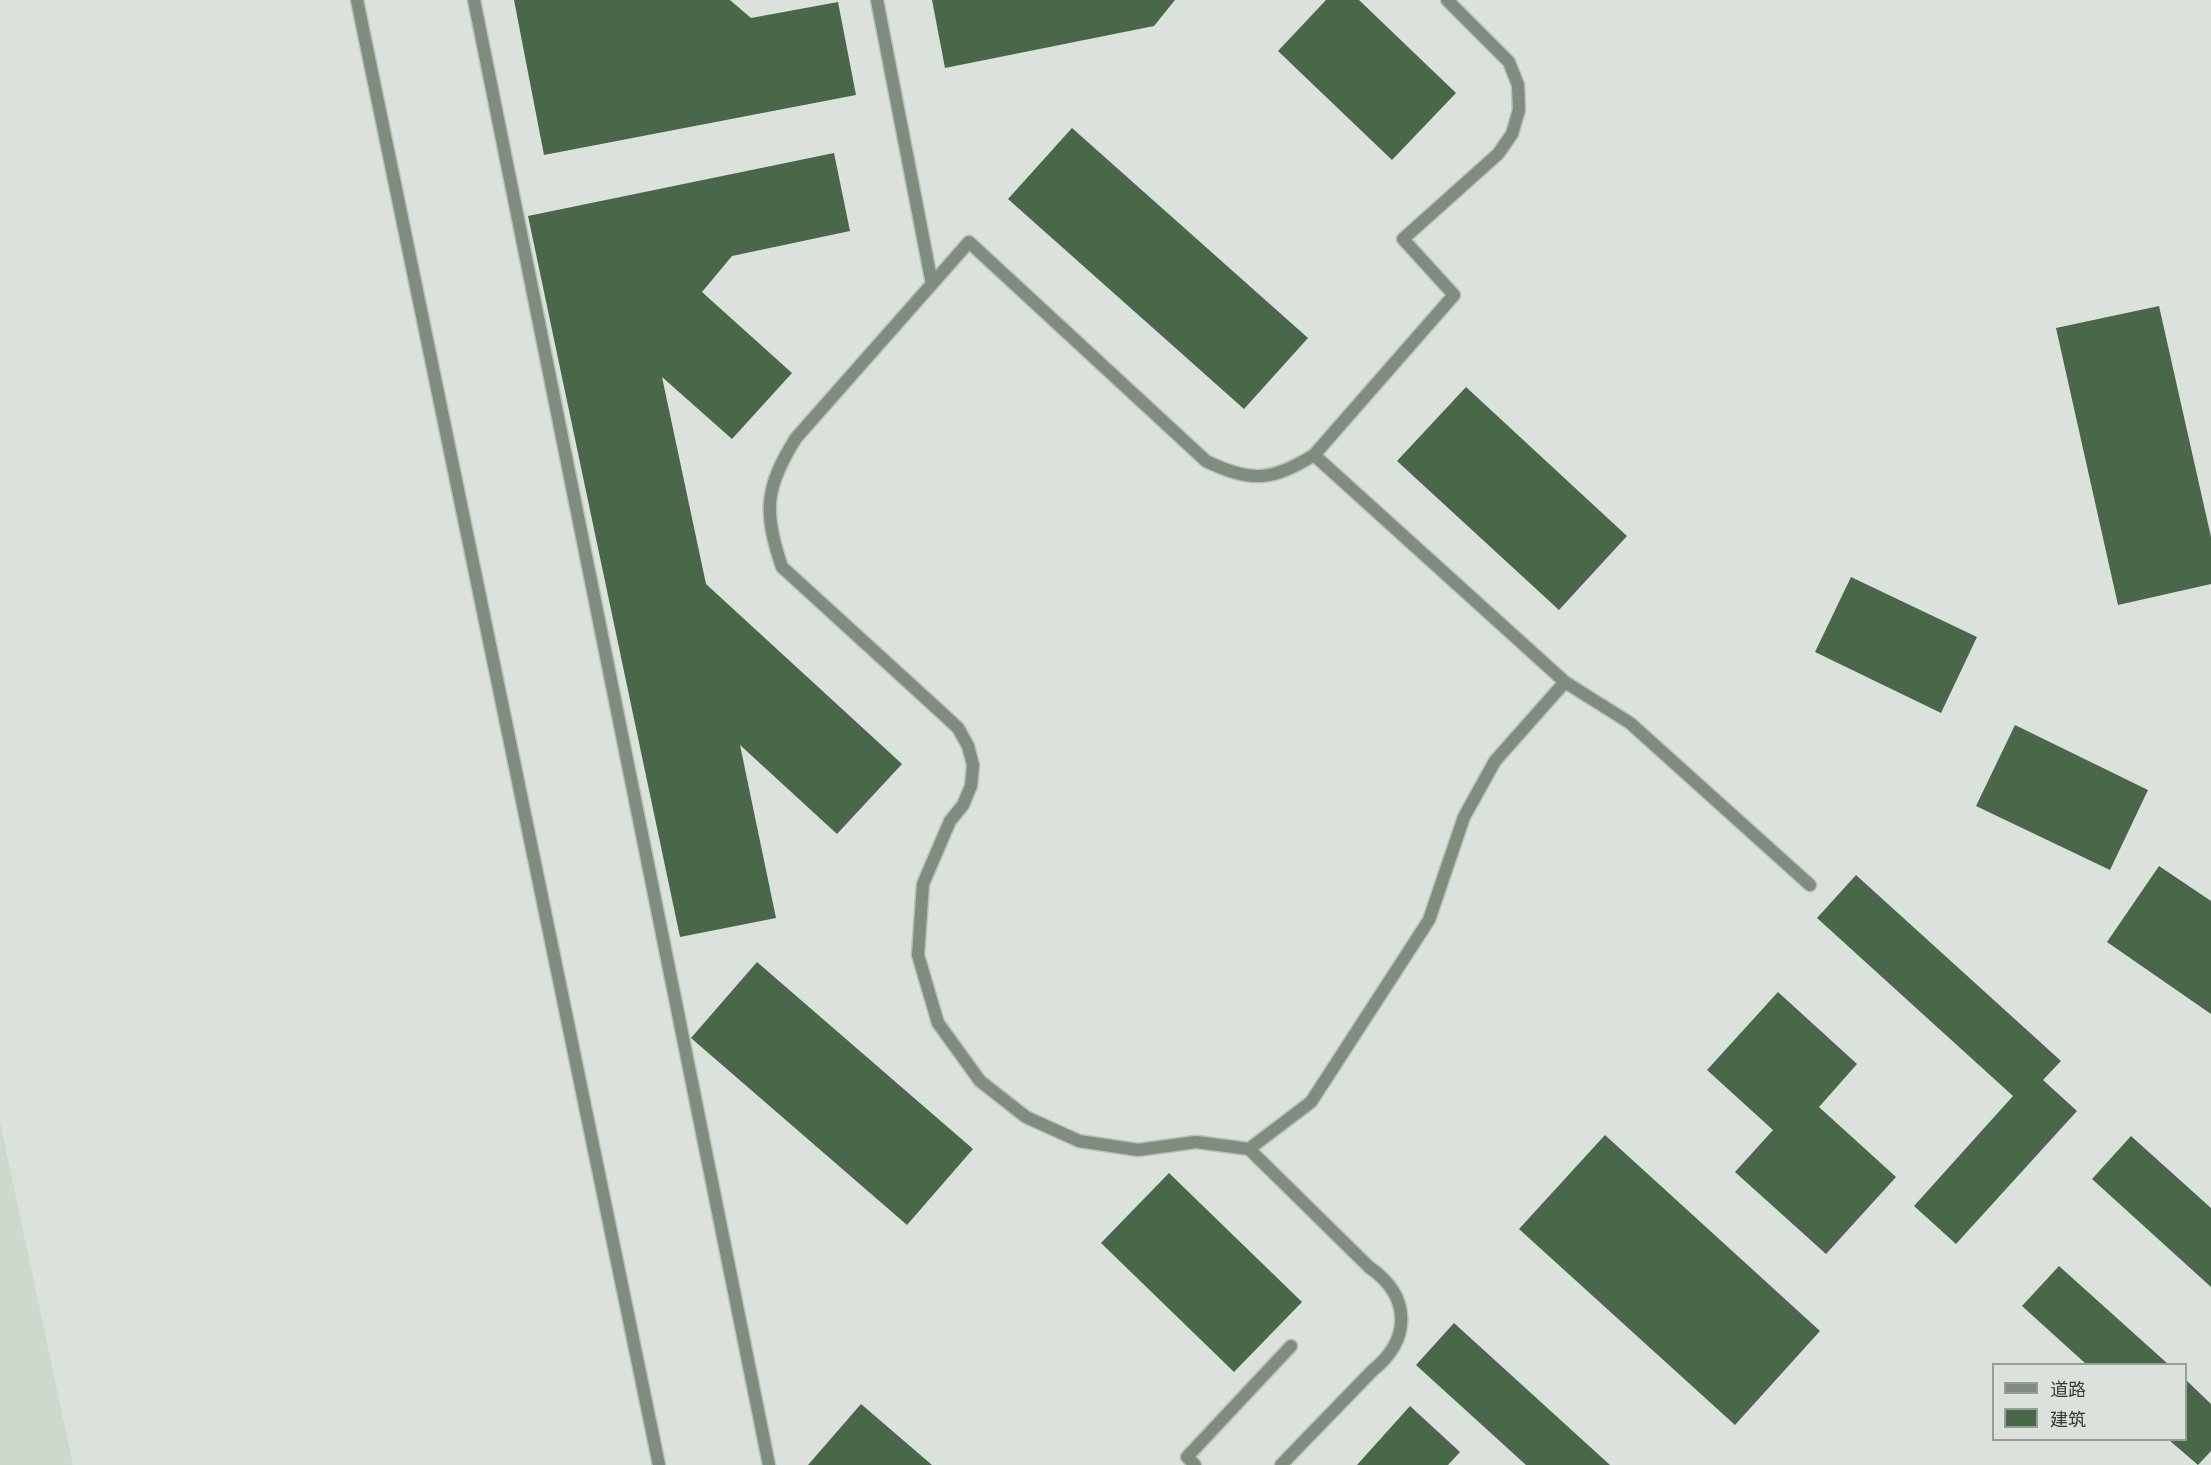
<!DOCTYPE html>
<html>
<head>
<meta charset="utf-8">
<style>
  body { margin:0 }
  #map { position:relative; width:2211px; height:1465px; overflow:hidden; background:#dbe1db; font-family:"Work Sans","Noto Sans SC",sans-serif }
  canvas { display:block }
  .legend { position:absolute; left:1992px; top:1363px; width:195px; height:78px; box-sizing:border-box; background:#dbe1db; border:2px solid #999d99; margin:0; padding:8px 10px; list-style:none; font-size:18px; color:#353835 }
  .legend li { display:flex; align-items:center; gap:12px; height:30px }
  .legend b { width:30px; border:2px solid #999d99 }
</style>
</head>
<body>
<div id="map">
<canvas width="2211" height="1465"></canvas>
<ul class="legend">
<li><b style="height:8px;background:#7e8d7e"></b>道路</li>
<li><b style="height:16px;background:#49684a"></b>建筑</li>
</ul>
</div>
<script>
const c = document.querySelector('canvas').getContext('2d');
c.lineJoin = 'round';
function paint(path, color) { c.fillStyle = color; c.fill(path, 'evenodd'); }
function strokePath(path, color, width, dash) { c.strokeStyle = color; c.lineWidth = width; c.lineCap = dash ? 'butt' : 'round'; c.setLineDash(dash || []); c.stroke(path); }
paint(new Path2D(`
  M0 1122 73 1465H0Z`), '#cdd9cd');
paint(new Path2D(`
  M514 0H730L751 18 838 2 856 95 544 155Z
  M932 0H1175L1154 26 945 68Z
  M1326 0H1359L1456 93 1392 160 1278 51Z
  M1072 128 1308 338 1244 409 1008 199Z
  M834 153 850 231 732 256 702 292 792 373 732 439 662 377 706 584 902 764 837 834 740 745 776 918 680 937 528 216Z
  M2159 306 2211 537V584L2118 605 2056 328Z
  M1466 387 1627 536 1559 610 1397 461Z
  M1851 577 1977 637 1941 713 1815 652Z
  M2015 725 2148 790 2110 870 1976 806Z
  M2159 866 2211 901V1014L2107 942Z
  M1856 875 2061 1061 2043 1080 2077 1111 1956 1244 1914 1206 2013 1096 1817 918Z
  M757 962 973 1149 907 1225 691 1038Z
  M1778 992 1857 1064 1819 1107 1896 1177 1826 1254 1735 1172 1773 1130 1707 1070Z
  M1605 1135 1820 1331 1735 1425 1519 1229Z
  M2131 1136 2211 1208V1287L2092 1179Z
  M1169 1173 1302 1302 1234 1372 1101 1243Z
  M2059 1266 2168 1364H2086L2022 1306Z
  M1454 1323 1610 1465H1526L1416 1365Z
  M2186 1380 2211 1404V1451L2198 1465 2169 1440H2186Z
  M861 1404 932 1465H808Z
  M1410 1406 1460 1452 1448 1465H1357Z`), '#49684a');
const lane = new Path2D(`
  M474 0 769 1465
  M877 0 932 284
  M1314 455 1565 682 1630 723 1810 885
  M1249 1149 1311 1102 1429 920 1464 817 1495 761 1565 682
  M1195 1465 1187 1457 1291 1346
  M1281 1465 1372 1371C1412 1339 1411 1296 1369 1267L1249 1149 1196 1142 1138 1150 1079 1141 1026 1117 980 1081 938 1023 918 955 923 884 950 821 963 805 971 786 973 765 968 746 958 728 943 714 782 567C763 512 765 487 796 438L969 242 1206 461C1251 483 1272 481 1314 455L1454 295 1403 239 1498 154 1512 134 1519 110 1518 85 1509 62 1447 0`);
const street = new Path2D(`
  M357 0 659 1465`);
strokePath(lane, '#babfba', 15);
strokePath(street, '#babfba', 15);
strokePath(lane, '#7e8d7e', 12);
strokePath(street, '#7e8d7e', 12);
</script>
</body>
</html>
